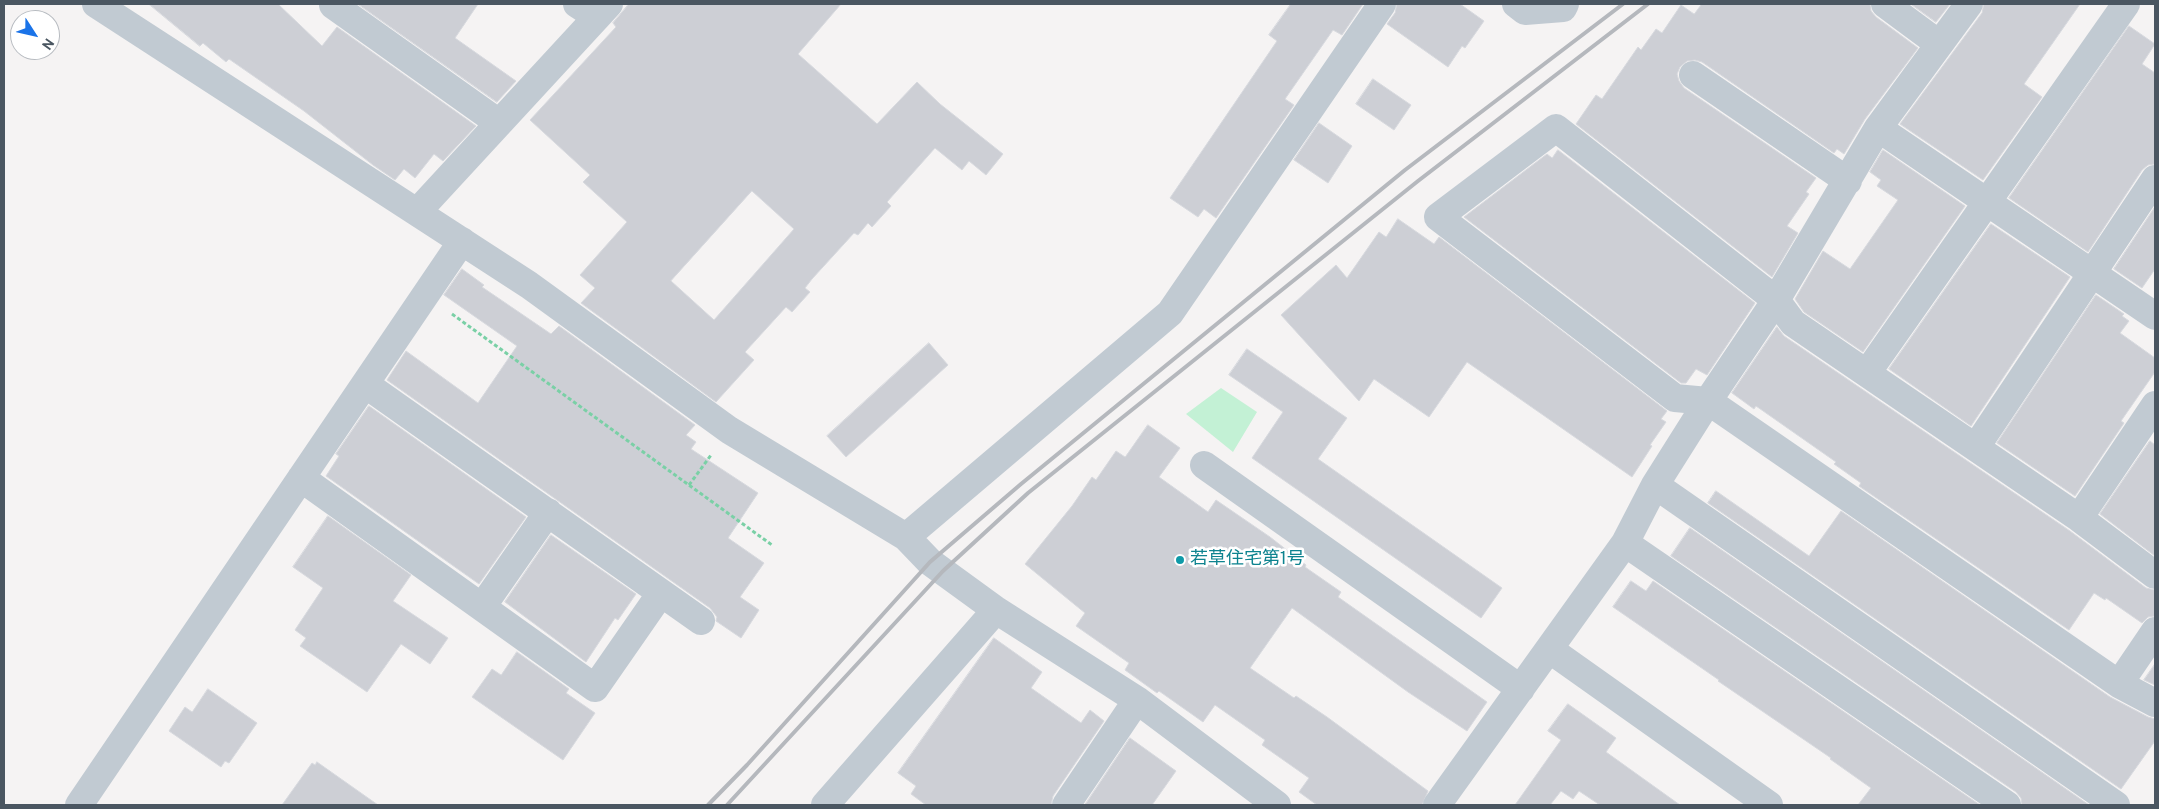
<!DOCTYPE html>
<html>
<head>
<meta charset="utf-8">
<style>
  body { margin:0 }
  #map { position:relative; width:2159px; height:809px; overflow:hidden; background:#f5f3f3; font-family:Overpass,sans-serif }
  canvas { display:block }
  .frame { position:absolute; inset:0; border:5px solid #4a5661; pointer-events:none }
  .north { position:absolute; left:10px; top:10px; width:50px; height:50px; box-sizing:border-box; background:#fff; border:1px solid #b7bbc0; border-radius:50%; rotate:125deg; font-size:14px; font-weight:700; line-height:20px; text-align:center; color:#4a5661 }
  .north::after { content:''; display:block; margin:auto; width:18px; height:22px; background:#1a73e8; clip-path:polygon(50% 0,100% 100%,50% 72%,0 100%) }
</style>
</head>
<body>
<div id="map">
<canvas width="2159" height="809"></canvas>
<div class="frame"></div>
<div class="north">N</div>
</div>
<script>
const c = document.querySelector('canvas').getContext('2d');
c.lineJoin = 'round';
function paint(path, color) { c.fillStyle = color; c.fill(path, 'evenodd'); }
function strokePath(path, color, width, dash) { c.strokeStyle = color; c.lineWidth = width; c.lineCap = dash ? 'butt' : 'round'; c.setLineDash(dash || []); c.stroke(path); }
function drawText(font, color, halo, rows, align = 'center') {
  c.font = font + ' Overpass,"Noto Sans JP",sans-serif'; c.lineWidth = 5; c.setLineDash([]); c.textBaseline = 'middle'; c.strokeStyle = halo; c.fillStyle = color; for (const [text, x, y, turn = 0] of rows) {
    c.save(); c.translate(x, y); c.rotate((+turn || 0) * Math.PI / 180); c.textAlign = isNaN(turn) ? turn : align; if (halo) c.strokeText(text, 0, 0); c.fillText(text, 0, 0); c.restore();
  }
}
paint(new Path2D(`
  M1221 388 1257 412 1233 452 1186 414Z`), '#c3f1d5');
const building = new Path2D(`
  M149 4H278L322 46 337 27 476 126 443 161 434 154 415 178 404 169 395 180 373 165 304 111 229 59 226 62 203 43 200 46Z
  M358 4H478L455 38 516 81 497 102Z
  M629 4H841L798 54 877 124 917 82 940 104 1003 154 986 175 969 161 962 170 935 148 887 202 891 206 872 227 868 223 858 235 854 233 812 279 805 288 810 292 792 312 786 307 745 352 754 360 716 402 581 303 595 288 580 275 627 222 583 182 590 175 530 120 616 27 613 23ZM752 191 794 229 714 320 671 281Z
  M1291 4H1363L1342 35 1333 30 1285 99 1294 105 1216 218 1204 209 1198 217 1170 198 1277 41 1269 35Z
  M1397 4H1460L1484 21 1465 48 1462 46 1448 67 1387 24 1395 13Z
  M1702 4H1870L1871 11 1876 17 1918 48 1865 119 1844 154 1837 149 1834 153 1702 62 1695 60 1687 61 1680 67 1677 74 1679 81 1684 88 1816 178 1806 192 1809 194 1787 226 1798 233 1772 277 1576 124 1596 95 1602 99 1638 47 1641 50 1656 29 1662 33 1681 5 1694 14Z
  M1911 4H1950L1936 22Z
  M1984 4H2080L2024 84 2042 97 1983 180 1900 124 1982 13Z
  M2129 26 2155 44 2142 64 2155 73V164L2148 165 2142 170 2088 252 2009 198Z
  M1373 79 1411 105 1394 130 1356 104Z
  M1319 123 1352 146 1328 183 1294 160Z
  M1558 150 1755 303 1707 375 1696 369 1686 383H1681L1464 217 1547 154 1552 158Z
  M1883 150 1965 206 1863 352 1804 312 1795 299 1823 251 1850 269 1898 200 1877 186 1881 180 1870 172Z
  M2155 207V269L2142 288 2114 269Z
  M1398 219 1434 244 1439 237 1667 411 1661 419 1666 422 1650 445 1652 446 1632 477 1467 362 1429 417 1374 379 1359 401 1281 315 1336 265 1347 278 1379 232 1386 237Z
  M1991 224 2070 277 1971 426 1889 369Z
  M462 269 484 285 482 287 551 334 559 326 695 425 686 435 696 442 691 449 758 493 728 538 764 563 740 597 759 610 741 638 716 621 717 617 710 608 387 380 406 351 478 403 517 346 444 295Z
  M2096 295 2124 314 2122 316 2129 321 2120 333 2155 358V372L2121 421 2124 423 2075 496 1997 443Z
  M1777 327 1784 336 2070 531 2146 588 2155 590V616L2148 617 2142 623 2106 598 2105 600 2094 593 2069 630 1859 486 1861 483 1834 464 1836 462 1756 406 1754 409 1732 393Z
  M929 343 948 365 846 457 827 436Z
  M1247 349 1347 418 1318 459 1502 588 1481 618 1252 458 1283 412 1229 375Z
  M369 406 526 517 479 584 326 476 339 456 336 454Z
  M1148 425 1180 448 1159 477 1208 512 1216 500 1270 537 1306 565 1305 567 1341 592 1338 597 1487 702 1467 731 1408 692 1292 608 1250 668 1294 698 1296 696 1327 717 1428 791 1422 805H1317L1299 792 1309 778 1262 745 1265 740 1215 705 1203 722 1159 691 1157 693 1125 670 1129 663 1076 626 1085 613 1025 564 1072 506 1092 477 1096 480 1116 451 1125 457Z
  M2150 441 2155 445V556L2100 514Z
  M1716 491 1809 556 1841 511 2110 697 2148 717 2155 719V741L2121 789 1708 503Z
  M328 516 411 575 393 601 448 638 430 664 401 644 367 692 300 646 306 638 295 630 323 588 293 567Z
  M1690 528 2089 805H2022L2021 798 2016 792 1671 556Z
  M551 535 636 594 618 620 615 618 586 662 505 602Z
  M1631 581 1646 591 1653 581 1980 805H1858L1871 788 1830 759 1831 758 1718 681 1719 680 1613 607Z
  M994 638 1042 672 1031 688 1081 723 1090 710 1104 721 1053 796 1051 805H926L911 794 916 786 898 773Z
  M517 652 569 689 566 693 595 713 563 760 472 697 492 669 501 675Z
  M2155 664V685L2144 680Z
  M208 689 257 723 229 763 225 761 221 767 169 731 185 707 192 712Z
  M1568 704 1616 738 1606 752 1680 805H1600L1579 791 1573 799 1561 791 1550 805H1515L1561 740 1548 731Z
  M1130 738 1176 771 1152 805H1085Z
  M317 762 378 805H282L312 763 315 765Z`);
paint(building, '#cdcfd5');
strokePath(building, '#d7d9de', 1);
strokePath(new Path2D(`
  M452 314 772 545
  M689 485 711 455`), '#7ad0a6', 3, [4, 2.5]);
strokePath(new Path2D(`
  M96 4 529 285 729 430 906 537 930 562 996 610 1137 700 1277 805
  M577 4 597 17
  M1516 4 1525 11 1563 8 1565 4
  M1885 4 1939 44
  M333 5 499 123
  M1693 75 1848 181
  M1878 128 2155 316
  M418 211 609 4
  M1867 373 2126 4
  M365 384 701 621
  M1976 447 2155 179
  M1204 465 1521 689
  M301 478 595 688 661 593
  M1655 485 2116 805
  M2079 518 2155 405
  M906 537 1170 313 1382 4
  M1625 543 2007 805
  M2155 575 2079 518 1793 323 1776 300 1556 128 1438 217 1675 398 1708 401 2119 684 2155 703
  M482 607 548 512
  M1549 649 1769 805
  M2119 684 2155 631
  M79 805 462 241
  M825 805 996 610
  M1066 805 1137 700
  M1437 805 1625 543 1655 485 1708 401 1776 300 1878 128 1969 4`), '#c1cad2', 28);
strokePath(new Path2D(`
  M708 805 747 765 930 562 1021 484 1405 170 1623 4
  M727 805 943 571 1028 493 1418 181 1648 4`), '#b5b8bd', 4);
for (const [x, y, r, color] of [
  [1180,560,5,"#0f9aa8"]
]) { const dot = new Path2D(); dot.arc(x, y, r, 0, 2 * Math.PI); c.fillStyle = color; c.fill(dot); strokePath(dot, '#fff', 2); }
drawText('18px', '#0d838f', '#fff', [
  ["若草住宅第1号",1190,560]
], 'left');
</script>
</body>
</html>
